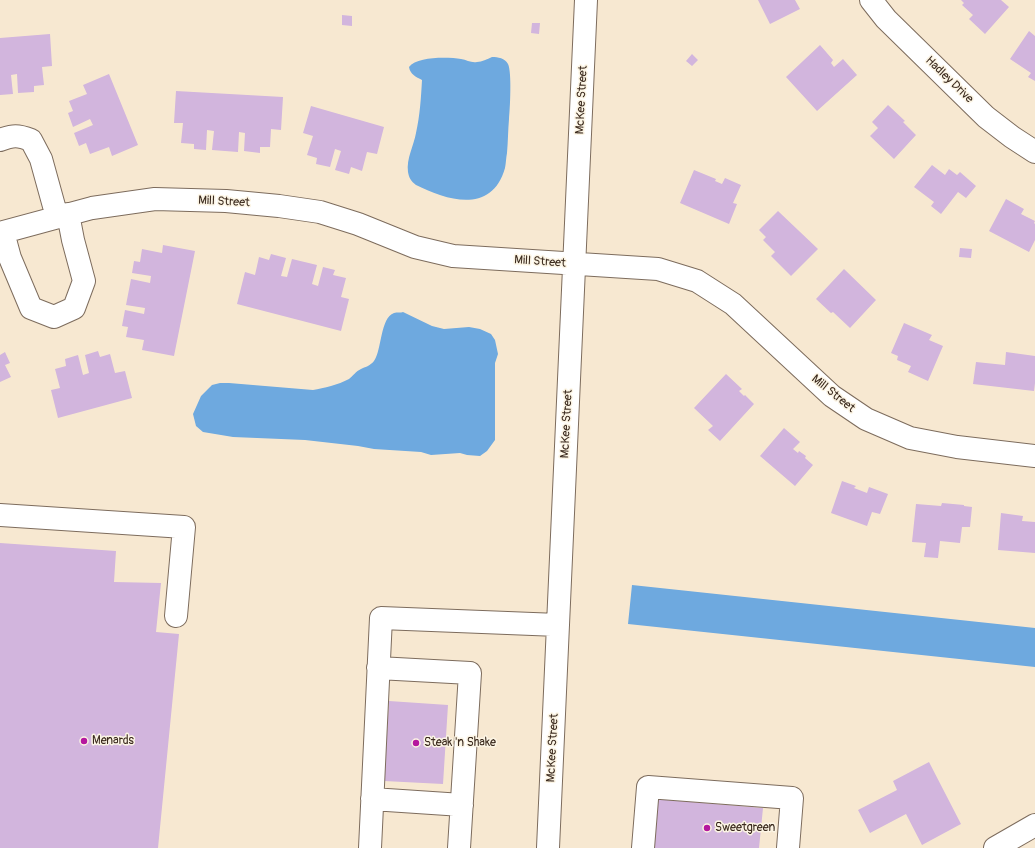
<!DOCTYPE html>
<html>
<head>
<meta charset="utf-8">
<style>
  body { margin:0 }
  canvas { display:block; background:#f7e8d1 }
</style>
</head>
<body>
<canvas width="1035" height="848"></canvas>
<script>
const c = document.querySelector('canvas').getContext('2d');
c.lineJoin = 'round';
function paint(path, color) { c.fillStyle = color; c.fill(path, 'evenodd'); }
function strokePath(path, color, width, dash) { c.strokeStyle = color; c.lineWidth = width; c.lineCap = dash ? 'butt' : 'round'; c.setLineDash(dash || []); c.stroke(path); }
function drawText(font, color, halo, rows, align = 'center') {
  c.font = font + ' Pangolin,sans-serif'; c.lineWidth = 3; c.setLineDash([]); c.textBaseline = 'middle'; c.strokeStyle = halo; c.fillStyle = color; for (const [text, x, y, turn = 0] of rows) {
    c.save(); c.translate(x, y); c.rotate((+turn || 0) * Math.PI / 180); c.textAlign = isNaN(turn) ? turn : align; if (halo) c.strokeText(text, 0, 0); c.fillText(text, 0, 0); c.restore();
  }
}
paint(new Path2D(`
  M492 57C498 57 505 58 508 64 512 72 510 109 509 119 508 130 508 142 507 153 506 158 506 163 505 168 492 214 448 201 416 185 411 181 409 178 408 172 406 159 414 145 416 133 420 115 421 98 422 80 416 77 410 74 409 67 417 56 449 57 461 59 467 60 471 63 477 62 482 62 487 59 492 57Z
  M403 312 432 326 444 329 469 327 480 329 491 334 495 340 498 354 495 363V440L487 451 480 456 467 455 460 453 431 455 421 452 374 449 358 446 305 440 233 437 203 432 196 426 193 414 201 396 212 385 220 383H229L313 390C324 388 338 385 349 379 353 376 356 371 361 369 365 367 370 366 374 361 382 350 380 318 394 313 397 312 401 313 403 312Z
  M632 585 1035 628V667L628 624Z`), '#6ea9df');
paint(new Path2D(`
  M758 0H795L800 9 770 24Z
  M961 0H1001L1009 7 985 34 969 19 973 15 962 5 964 3Z
  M342 15 352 16V26L342 25Z
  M532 23H540L539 34 531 33Z
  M1029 31 1035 36V81L1028 77 1031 73 1010 59Z
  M50 34 52 66 42 67 44 85 34 86V92L18 93 17 74 11 75 13 94 0 95V38Z
  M820 45 833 60 831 63 834 67 843 59 857 75 817 111 786 77Z
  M692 54 698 60 692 66 686 61Z
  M109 74 138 145 112 156 109 147 90 154 86 143 79 146 74 133 93 125 90 119 73 127 68 113 73 111 69 101 87 94 83 85Z
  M176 91 283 97 281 130 271 129 270 147H260V153L244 151 245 133 239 132 238 152 212 150 214 131 207 130 206 150 194 149V144L181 143 183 123H174Z
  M888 105 905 121 903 122 916 135 894 159 870 136 878 128 872 122Z
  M311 106 384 127 377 154 367 152 362 171 351 167 349 174 335 170 341 151 335 149 330 167 316 164 317 158 307 155 313 136 303 133Z
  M932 165 945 175 949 169 957 175 960 172 976 186 966 198 958 192 941 214 931 206 934 202 914 187Z
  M694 170 716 179 715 181 722 184 725 178 741 185 733 203 737 204 729 224 680 203Z
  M1006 199 1024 209 1021 214 1035 221 1034 223 1035 224V240L1029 252 989 231Z
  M778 211 818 249 791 276 771 256 775 252 763 240 766 237 759 230Z
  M163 245 195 251 174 356 142 350 144 340 126 337 128 327 122 326 125 310 144 314 145 308 126 305 131 279 150 283 151 276 132 273 134 261 140 262 142 249 162 253Z
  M960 248 972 249 971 258 959 257Z
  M271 254 286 258 281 276 287 277 292 259 317 265 312 284 318 286 323 267 335 270 333 275 346 278 341 297 349 299 341 331 237 304 245 272 255 275 259 257 269 260Z
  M844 269 876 300 850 328 833 312 831 313 816 299Z
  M904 323 932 335 929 340 943 346 928 381 908 372 911 366 897 360 898 356 891 353Z
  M98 351 100 357 110 354 115 373 125 371 132 398 58 418 51 390 60 388 55 369 66 366 65 359 78 355 83 375 89 373 85 355Z
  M5 352 10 363 5 365 11 377 0 382V355Z
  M1006 352 1035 356V383L1034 391 973 384 976 362 1005 365Z
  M726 374 742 389 739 391 744 396 745 395 754 404 720 441 708 430 713 426 694 408Z
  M784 428 800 442 793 449 798 453 799 451 806 456 805 458 813 465 795 486 760 456Z
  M842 481 856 486 854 488 867 493 869 487 888 494 880 514 872 512 867 526 831 513Z
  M942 503 964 505V506L972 507 970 527H962L960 543 940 541 938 558 924 557 926 543 912 542 916 504 941 506Z
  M1001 513 1023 516 1022 521 1035 522V553L998 550Z
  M0 543 116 551 114 582 161 583 156 632 179 634 158 848H0Z
  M389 701 448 705 443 784 384 781Z
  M929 762 961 824 922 845 906 814 870 833 858 810 897 790 893 781Z
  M656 799 763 808 759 848H652Z`), '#d2b5dd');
const minor = new Path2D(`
  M871 0 886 19 986 117 1012 137 1035 152
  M0 140C13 135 18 135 31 140L41 159 57 217
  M3 232 10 258 31 308 54 317 74 308 84 281 73 240 68 214
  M0 233 92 208 155 199 226 201 279 206 320 212 358 224 415 247 453 256 658 269 697 281 733 304 832 396 866 419 910 438 957 447 1035 456
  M0 515 184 527 176 616
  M378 668 470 673 459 848
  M372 799 462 805
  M370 848 381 618 558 625
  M548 848 586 0
  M643 848 648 787 792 798 788 848
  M995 848 1035 825`);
strokePath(minor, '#7d6c5d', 24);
strokePath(minor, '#fff', 22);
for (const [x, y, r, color] of [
  [84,741,4,"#b5179e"],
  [416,743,4,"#b5179e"],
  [707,828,4,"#b5179e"]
]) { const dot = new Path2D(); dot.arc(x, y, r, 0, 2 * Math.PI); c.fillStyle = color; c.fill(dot); strokePath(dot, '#fcf5e5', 1.5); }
drawText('12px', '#3b2a1e', '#fcf5e5', [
  ["Hadley Drive",949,80,44],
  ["McKee Street",582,100,-87],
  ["Mill Street",224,202,3],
  ["Mill Street",540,262,4],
  ["Mill Street",833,394,39],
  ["McKee Street",567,424,-87],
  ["McKee Street",553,748,-87]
]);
drawText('12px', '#3b2a1e', '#fcf5e5', [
  ["Menards",92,741],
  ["Steak 'n Shake",424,743],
  ["Sweetgreen",715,828]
], 'left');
</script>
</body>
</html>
